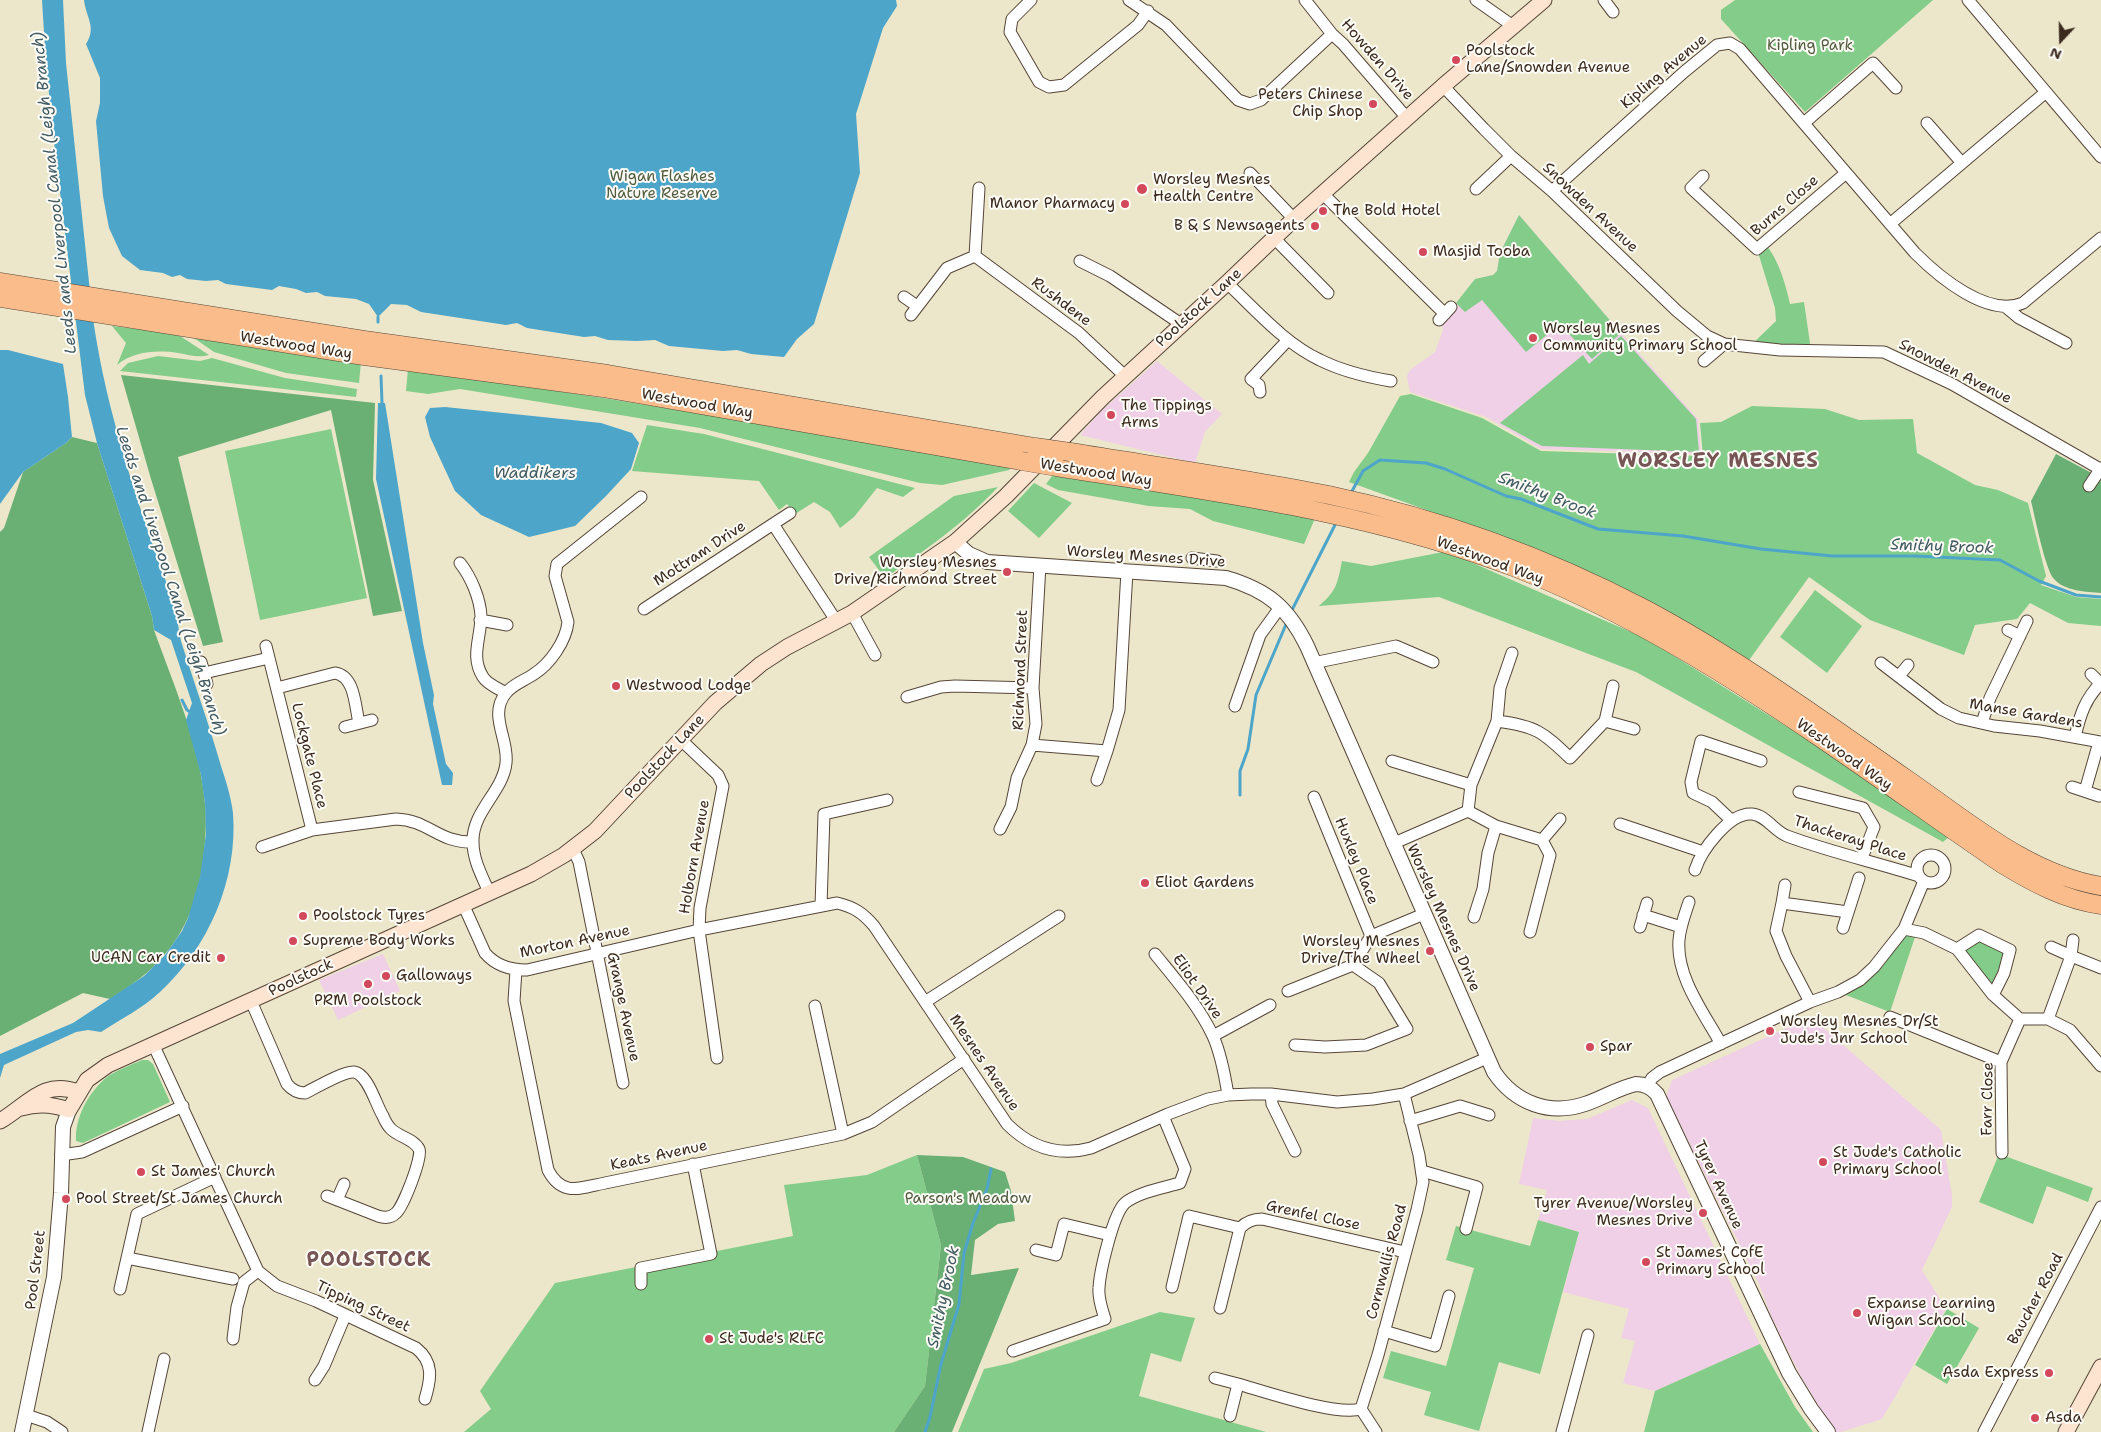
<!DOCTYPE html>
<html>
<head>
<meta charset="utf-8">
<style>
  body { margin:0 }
  #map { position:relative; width:2101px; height:1432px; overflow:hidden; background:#ece7cb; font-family:"Shantell Sans",sans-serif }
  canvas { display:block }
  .north { position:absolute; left:2036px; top:15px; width:50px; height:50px; -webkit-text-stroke:4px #fdfcf7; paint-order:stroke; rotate:201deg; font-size:14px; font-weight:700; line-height:20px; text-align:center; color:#3b2a1e }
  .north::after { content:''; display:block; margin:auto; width:18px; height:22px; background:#3b2a1e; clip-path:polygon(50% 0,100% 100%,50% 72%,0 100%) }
</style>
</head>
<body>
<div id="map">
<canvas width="2101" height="1432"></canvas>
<div class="north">N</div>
</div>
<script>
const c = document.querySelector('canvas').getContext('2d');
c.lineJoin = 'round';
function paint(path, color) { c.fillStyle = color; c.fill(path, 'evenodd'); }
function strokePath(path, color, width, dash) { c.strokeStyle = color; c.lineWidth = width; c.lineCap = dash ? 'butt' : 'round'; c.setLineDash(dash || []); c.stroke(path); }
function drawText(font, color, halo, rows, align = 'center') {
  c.font = font + ' "Shantell Sans",sans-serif'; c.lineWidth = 4; c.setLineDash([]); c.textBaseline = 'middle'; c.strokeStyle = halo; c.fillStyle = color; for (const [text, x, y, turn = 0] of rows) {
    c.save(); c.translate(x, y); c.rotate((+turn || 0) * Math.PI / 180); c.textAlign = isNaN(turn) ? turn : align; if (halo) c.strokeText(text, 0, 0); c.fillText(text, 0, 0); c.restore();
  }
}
paint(new Path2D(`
  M1519 215 1621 333 1698 419 1701 454 1541 449 1486 417 1410 392 1407 376 1410 370 1435 352 1443 330 1441 323 1475 279 1493 275 1497 271 1500 253Z
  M1157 361 1222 414 1205 432 1195 463 1080 435 1099 413Z
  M383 954 400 991 338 1020 319 980Z
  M1811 1017 1941 1130 1952 1195V1207L1922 1270 1946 1309 1882 1419 1841 1432H1834L1800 1375 1771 1316 1759 1284 1666 1096 1672 1080Z
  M1632 1100 1648 1108 1760 1344 1655 1391 1623 1383 1635 1341 1621 1338 1629 1309 1563 1292 1579 1232 1538 1220 1547 1190 1519 1184 1533 1118 1559 1121 1587 1119Z`), '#efd0e6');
paint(new Path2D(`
  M1735 0H1933L1805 112 1721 19V10Z
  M1519 215 1621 333 1592 359 1560 324 1526 352 1482 300 1465 312 1456 303 1475 279 1493 275 1497 271 1500 253Z
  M1765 243C1779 261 1785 282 1790 304L1804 302 1811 350 1749 347 1776 321 1775 308 1757 249Z
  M112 326 177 334 209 355C198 358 190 355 178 353 157 350 134 351 117 365L126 343Z
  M191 336 361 362 359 383 286 373 214 352Z
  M1621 336 1696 419 1699 452 1542 446 1500 423 1583 355 1589 364Z
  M158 356 200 361 212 358 285 378 357 389 356 397 120 371 128 363Z
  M408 369 603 398 1012 465 1009 470 942 485 920 483 700 428 460 389 428 394 406 391Z
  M1411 394 1482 418 1541 451 1703 456 1700 423 1721 422 1752 406 1825 409 1859 420 1913 419 1917 453 1975 485 1998 490 2028 503 2046 576 2041 585 2076 597 2101 599V626L2068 623 2030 603 2017 619 1975 625 1964 655 1870 620 1809 577 1747 663 1482 530 1349 482 1354 472 1368 453 1400 396Z
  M647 425 704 434 915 488 903 497 877 488 854 517 840 528 830 512 814 502 795 514 787 504 779 510 759 481 632 471Z
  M331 429 367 598 260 620 225 451Z
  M1055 472 1316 516 1304 544 1213 521 1190 509 1149 506 1058 490 1046 484Z
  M1034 483 1072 503 1039 538 1008 511Z
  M998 487C962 525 928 548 885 578L869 557 954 496Z
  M1443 552 1466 560 1647 639 1920 810 1950 836 1943 842 1636 672 1439 597 1319 606C1337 590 1337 585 1342 561L1371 566Z
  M1815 590 1862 626 1827 673 1780 637Z
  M1904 929 1917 931 1890 1012 1838 992 1879 961Z
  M1979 935 2010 950 1993 995 1957 949Z
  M142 1060H148L153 1064 170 1102 83 1143 76 1141C75 1117 88 1093 107 1077 117 1070 131 1065 142 1060Z
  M1999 1154 2093 1188 2088 1202 2047 1186 2033 1224 1979 1202Z
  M917 1155 941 1245 925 1386 894 1432H464L491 1409 480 1391 555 1283 793 1236 784 1185 867 1175Z
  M1538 1220 1579 1232 1540 1374 1499 1362 1479 1431 1424 1415 1431 1392 1383 1378 1391 1351 1446 1366 1474 1268 1446 1260 1456 1226 1530 1246Z
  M1947 1309 1979 1328 1947 1384 1915 1365Z
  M1160 1312 1195 1318 1181 1362 1151 1353 1139 1396 1266 1432H958L984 1369 1011 1363Z
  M1760 1344 1795 1407 1813 1432H1644L1655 1391Z`), '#83cc89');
paint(new Path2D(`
  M121 375 375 403 373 480 402 611 373 616 331 410 178 457 223 642 203 646 151 479Z
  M72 437 97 443 152 616 154 630C174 686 200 744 205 804 207 826 205 847 202 868 197 900 186 930 165 954 150 973 130 986 110 999L83 993 0 1036V532L4 528 23 472 66 443Z
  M2056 454 2101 478V593C2087 592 2064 591 2054 579 2045 569 2035 517 2031 501Z
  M917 1155 963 1157 1005 1172 1011 1191 1015 1221 998 1224 975 1240 971 1275 1019 1268 952 1432H894L925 1386 941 1245Z`), '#6ab075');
paint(new Path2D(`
  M42 0H63L66 63 92 311C103 395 129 477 157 557 163 574 169 589 175 606 178 618 178 630 181 641 194 683 209 724 221 766 226 781 231 797 233 813 238 879 209 947 160 992 143 1008 121 1019 101 1032L88 1030 76 1032 4 1065 0 1078V1054L73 1023 144 976 165 955 182 931 188 918 200 877 206 834 205 804 201 775 186 720 192 703 171 640 154 630 152 616 97 443 85 395 56 160 46 65Z
  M84 0H896L897 6 883 28 856 114 860 173 814 324 797 339 784 357 751 354 737 350 723 351 669 346 655 340 637 341 608 340 595 336 584 337 527 328 517 323 506 325 421 312 407 305 391 304 378 317 369 304 356 299 325 296 317 292 306 293 296 289 279 286 272 290 226 284 218 280 206 281 187 279 180 275 172 277 163 273 140 270 122 256 109 228 103 196 96 121 100 103V78L86 44C97 27 86 18 84 0Z
  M0 350H8L63 364 68 397 72 437 66 443 23 472 0 504Z
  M378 403H385L423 643 434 695 433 704 446 764 453 773 452 785H442L376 479Z
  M445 407 601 423 632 433 639 443 631 469 606 496 575 526 529 537 481 515 455 491 430 437 425 417 430 408Z`), '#4da5ca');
strokePath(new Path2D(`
  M378 317V322
  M381 376 382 403
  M1351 493 1363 471 1380 460 1426 463 1445 469 1506 496 1521 499 1598 529 1683 536 1761 549 1832 556H1915L2000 560 2039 581 2076 595 2101 597
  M1291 612 1337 521
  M182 700 187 710 192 713
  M1240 795V771L1248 749 1256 695 1287 622
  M925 1432 930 1417 941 1364 959 1304 964 1253 973 1223 987 1189 991 1169`), '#4da5ca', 3);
const minor = new Path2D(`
  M1031 0 1012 19 1010 32 1039 82 1049 87 1064 85 1138 25 1148 11
  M1129 0 1166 25 1238 100 1250 104 1261 100 1332 34
  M1305 0 1332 34 1343 44 1407 118
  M1476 0 1513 26
  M1604 0 1613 12
  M1968 0 2101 157
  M1443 86 1484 129 1511 156 1552 191 1677 311 1707 336 1724 344 1780 350 1884 352 1952 384 2100 469
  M1804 123 1873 63 1896 88
  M1927 123 1962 163
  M1250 173 1294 219
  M1703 176 1691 188 1757 249 1846 173
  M1476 189 1511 156
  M1552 191 1684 72 1717 45 1730 43 1740 49 1915 253C1939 277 1988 318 2023 303L2101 238
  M1322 193 1445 314
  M1890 224 2046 92
  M1274 238 1328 293
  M975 256 979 188
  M1080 261 1110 276 1181 324
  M1227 283C1256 310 1284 343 1320 360 1342 371 1367 377 1391 381
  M904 297 917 306
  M2007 308 2019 318 2066 343
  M911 315 947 268 975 256 1079 333 1125 376
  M1439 320 1451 307
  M1704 361 1724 344
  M1260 392 1259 385 1251 379 1288 340
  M2089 486 2101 468
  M773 524 790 513
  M1192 558 1217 561
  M460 563C471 577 480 598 481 616 481 638 470 657 483 677 487 684 499 689 506 693
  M644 609 773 524 837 622
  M852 613 875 655
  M480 620 507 625
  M2008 630 2020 636
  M266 646 269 658
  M201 662 207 684
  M1313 663 1396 646 1433 662
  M1881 663 1941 709 1959 718 1994 726 2040 731 2101 742
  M204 673 269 658 312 830 396 819C429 820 438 843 473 842
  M2091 674 2100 683
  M1899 676 1908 665
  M277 688 335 673C355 676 355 706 359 723
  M907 697 941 687 955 686 1033 688
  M1235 706 1260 635 1281 606
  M1497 721 1500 688 1512 653
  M1605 721 1613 686
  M1982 723 1990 698 2027 621
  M345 727 372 720
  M2075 737C2080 715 2085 699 2101 683
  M680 739 718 775 723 786 700 908 699 930 717 1058
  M1032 745 1107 751 1119 710 1127 571
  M1392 761 1471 785
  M1097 780 1107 751
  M2072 787 2099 796
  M2085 791 2099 742
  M1799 792 1863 808 1874 827 1862 858
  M1314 797 1371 936
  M1468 811 1471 785 1497 721C1536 726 1543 732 1570 758L1605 721 1634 729
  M1731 820 1712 802 1693 793 1691 782 1701 741 1761 761
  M1620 824 1703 852
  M1000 829 1011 807 1017 778 1032 745 1036 724 1033 688 1040 565
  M1542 840 1560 819
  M1392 844 1468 811 1496 826 1542 840 1550 855 1530 932
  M262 847 312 830
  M573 849 579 862 623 1083
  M1917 869a14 14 0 1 1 28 0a14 14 0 1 1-28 0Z
  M1695 870C1701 851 1729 812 1752 814 1766 815 1774 831 1787 836 1830 852 1875 862 1919 876
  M489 892C482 876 473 860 473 842 472 811 503 792 506 763 509 739 488 715 506 693 513 684 524 681 534 674 550 664 566 641 568 622L555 576 557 564 641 497
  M1689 902C1685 914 1680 927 1679 940 1676 977 1704 1013 1721 1044
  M1782 903 1785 885
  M463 904 485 953C496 966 510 970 527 970L699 930 837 903C854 907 863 913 874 926L1007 1124C1030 1147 1058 1157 1091 1148L1168 1114 1208 1099 1228 1095 1251 1094H1271L1337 1102 1373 1099 1404 1094 1487 1058
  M821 906 824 814 887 800
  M1643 915 1681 927
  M1474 917 1483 889 1488 853 1496 826
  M1640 927 1647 903
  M1843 928 1859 878
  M1904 929 1924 933 1957 949 1993 995 2020 1019H2048L2070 1030 2101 1066
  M2051 947 2071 956 2073 940
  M1957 949 1979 935 2010 950 2004 973 1993 995
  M1155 954C1176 980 1199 1006 1213 1036 1221 1054 1225 1076 1228 1095
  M516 970 514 1001 548 1170C562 1197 580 1188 605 1183L843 1134 872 1122 964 1059
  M1288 991 1353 965 1371 936 1424 914
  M251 1001 287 1084C292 1090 297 1093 305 1093 315 1088 344 1071 354 1072 368 1074 376 1105 383 1116 385 1121 388 1126 391 1129 399 1137 414 1139 419 1149 423 1157 403 1207 396 1213 391 1218 384 1218 378 1216L327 1196
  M925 1002 1059 916
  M1810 1002 1786 956 1776 931 1782 903 1848 912
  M815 1006 843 1134
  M1890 1017 2001 1062
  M2048 1019 2071 956 2101 968
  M1213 1036 1270 1005
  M153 1044 258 1271 277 1286 316 1301 416 1348C434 1362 431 1379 425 1399
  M1295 1045 1325 1047 1366 1045 1407 1029 1379 983 1353 965
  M1647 1086 1652 1078 1660 1072 1810 1002 1838 992 1860 980 1874 967 1904 929 1924 881
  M1271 1094 1272 1104 1295 1151
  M1410 1121 1460 1106 1489 1115
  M2002 1153 2001 1062 2020 1019
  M61 1155 82 1152 183 1106
  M1422 1171 1477 1187 1466 1229
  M337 1200 344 1184
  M1036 1250 1056 1255 1064 1224 1110 1235
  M127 1258 233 1279
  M641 1284V1268L711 1254 693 1164
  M1172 1287 1189 1216 1240 1228
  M120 1289 137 1214 215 1177
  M1220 1308 1240 1228C1247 1221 1253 1219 1262 1219L1405 1252
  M1384 1331 1435 1346 1449 1296
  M233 1339 237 1307 244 1282 258 1271
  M1013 1351 1105 1319C1102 1309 1098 1299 1099 1288 1100 1271 1113 1214 1125 1203 1139 1192 1163 1188 1180 1183L1185 1169 1163 1116
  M1215 1378 1238 1384
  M315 1380 324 1366 345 1316
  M26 1415 47 1422 62 1432
  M1230 1416 1238 1384C1266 1392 1336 1416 1361 1409
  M148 1432 164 1359
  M1376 1432 1361 1409 1378 1355 1417 1210 1423 1182 1419 1155 1404 1094
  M1562 1432 1588 1335
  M1984 1432 2101 1207`);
const tertiary = new Path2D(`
  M955 542 969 554 987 562 1226 578C1267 590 1288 607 1307 646L1494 1072C1515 1103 1549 1116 1585 1104 1603 1098 1618 1088 1636 1084 1645 1084 1651 1087 1657 1094L1789 1373 1811 1409 1828 1432
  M22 1432 54 1277 61 1193 63 1127 69 1110`);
const secondary = new Path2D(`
  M21 1108C38 1103 53 1104 69 1110L87 1080 108 1065 531 874 564 855 595 831 715 703 761 664 787 647 852 613 955 542 1006 496 1103 397 1227 283 1294 219 1443 86 1544 0
  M0 1121C28 1105 42 1079 78 1092
  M2066 1432 2101 1367`);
const trunk = new Path2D(`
  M0 282 364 340 608 374 1035 447
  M0 298 364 356 603 388 1021 461
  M1070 452C1156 466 1243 478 1329 495 1438 518 1546 557 1645 609 1737 658 1822 720 1908 780 1968 821 2028 874 2101 886
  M1057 467C1212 492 1368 511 1516 568 1694 638 1845 757 2002 864 2033 883 2065 900 2101 905`);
strokePath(minor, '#564638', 13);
strokePath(tertiary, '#564638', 16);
strokePath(secondary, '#564638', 17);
strokePath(trunk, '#564638', 19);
strokePath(minor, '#fff', 11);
strokePath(tertiary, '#fff', 14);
strokePath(secondary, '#fde4d0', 15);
strokePath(trunk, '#f9bc8a', 18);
const trunkBridge = new Path2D(`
  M1035 447 1070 452
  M1021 461 1057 467`);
strokePath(trunkBridge, '#564638', 19, []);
strokePath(trunkBridge, '#f9bc8a', 18);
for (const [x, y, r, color] of [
  [1456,60,5,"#d1495b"],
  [1373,104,5,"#d1495b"],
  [1142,189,6,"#d1495b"],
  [1125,204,5,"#d1495b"],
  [1323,211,5,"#d1495b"],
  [1315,226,5,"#d1495b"],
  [1423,252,5,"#d1495b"],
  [1533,338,5,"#d1495b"],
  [1111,415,5,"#d1495b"],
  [1007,572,5,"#d1495b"],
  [616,686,5,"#d1495b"],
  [1145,883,5,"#d1495b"],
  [303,916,5,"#d1495b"],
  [293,941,5,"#d1495b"],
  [1430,951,5,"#d1495b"],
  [221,958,5,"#d1495b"],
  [386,976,5,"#d1495b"],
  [368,984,5,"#d1495b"],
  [1770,1031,5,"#d1495b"],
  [1590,1047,5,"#d1495b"],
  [1823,1162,5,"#d1495b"],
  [141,1172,5,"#d1495b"],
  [66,1199,5,"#d1495b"],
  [1703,1213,5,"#d1495b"],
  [1646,1262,5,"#d1495b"],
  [1857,1313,5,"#d1495b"],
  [709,1339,5,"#d1495b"],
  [2049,1373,5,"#d1495b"],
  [2035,1418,5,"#d1495b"]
]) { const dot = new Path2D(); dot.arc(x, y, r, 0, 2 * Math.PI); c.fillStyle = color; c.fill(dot); strokePath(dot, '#fdfcf7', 2); }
drawText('15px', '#515b3e', '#fdfcf7', [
  ["Kipling Park",1810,46],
  ["Wigan Flashes",662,177],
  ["Nature Reserve",662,194],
  ["Parson's Meadow",968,1199]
]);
drawText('15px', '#3b2a1e', '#fdfcf7', [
  ["Poolstock",1466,51],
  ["Lane/Snowden Avenue",1466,68],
  ["Peters Chinese",1363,95,"right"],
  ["Chip Shop",1363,112,"right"],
  ["Worsley Mesnes",1153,180],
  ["Health Centre",1153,197],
  ["Manor Pharmacy",1115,204,"right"],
  ["The Bold Hotel",1333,211],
  ["B & S Newsagents",1305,226,"right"],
  ["Masjid Tooba",1433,252],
  ["Worsley Mesnes",1543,329],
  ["Community Primary School",1543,346],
  ["The Tippings",1121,406],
  ["Arms",1121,423],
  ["Worsley Mesnes",997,563,"right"],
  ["Drive/Richmond Street",997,580,"right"],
  ["Westwood Lodge",626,686],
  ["Eliot Gardens",1155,883],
  ["Poolstock Tyres",313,916],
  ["Supreme Body Works",303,941],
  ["Worsley Mesnes",1420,942,"right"],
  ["Drive/The Wheel",1420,959,"right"],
  ["UCAN Car Credit",211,958,"right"],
  ["Galloways",396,976],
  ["PRM Poolstock",368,1001,"center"],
  ["Worsley Mesnes Dr/St",1780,1022],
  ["Jude's Jnr School",1780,1039],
  ["Spar",1600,1047],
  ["St Jude's Catholic",1833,1153],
  ["Primary School",1833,1170],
  ["St James' Church",151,1172],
  ["Pool Street/St James Church",76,1199],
  ["Tyrer Avenue/Worsley",1693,1204,"right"],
  ["Mesnes Drive",1693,1221,"right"],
  ["St James' CofE",1656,1253],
  ["Primary School",1656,1270],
  ["Expanse Learning",1867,1304],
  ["Wigan School",1867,1321],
  ["St Jude's RLFC",719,1339],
  ["Asda Express",2039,1373,"right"],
  ["Asda",2045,1418]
], 'left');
drawText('15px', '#3b2a1e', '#fdfcf7', [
  ["Howden Drive",1377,60,49],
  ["Kipling Avenue",1664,72,-40],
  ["Burns Close",1785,206,-41],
  ["Snowden Avenue",1590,208,43],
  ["Rushdene",1061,302,37],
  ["Poolstock Lane",1199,308,-42],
  ["Westwood Way",296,346,9],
  ["Snowden Avenue",1955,372,27],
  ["Westwood Way",697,404,10],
  ["Westwood Way",1096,473,9],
  ["Mottram Drive",700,554,-33],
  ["Worsley Mesnes Drive",1146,557,4],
  ["Westwood Way",1490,561,20],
  ["Richmond Street",1021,670,-88],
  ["Manse Gardens",2026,714,10],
  ["Westwood Way",1844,755,35],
  ["Lockgate Place",309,756,76],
  ["Poolstock Lane",665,757,-47],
  ["Thackeray Place",1850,839,18],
  ["Holborn Avenue",695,857,-80],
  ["Huxley Place",1356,861,68],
  ["Worsley Mesnes Drive",1443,918,66],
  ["Morton Avenue",575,942,-12],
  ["Poolstock",301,978,-25],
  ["Eliot Drive",1197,987,55],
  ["Grange Avenue",623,1007,78],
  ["Mesnes Avenue",984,1063,56],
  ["Farr Close",1988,1099,-89],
  ["Keats Avenue",659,1156,-12],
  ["Tyrer Avenue",1718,1185,65],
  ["Grenfel Close",1313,1216,12],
  ["Cornwallis Road",1387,1262,-75],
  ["Pool Street",36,1270,-83],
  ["Baucher Road",2036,1299,-62],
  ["Tipping Street",363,1307,25]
]);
drawText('italic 16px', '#425b63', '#fdfcf7', [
  ["Leeds and Liverpool Canal (Leigh Branch)",55,193,-96],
  ["Waddikers",535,474],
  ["Smithy Brook",1547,496,21],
  ["Smithy Brook",1942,547,2],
  ["Leeds and Liverpool Canal (Leigh Branch)",170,581,72],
  ["Smithy Brook",944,1297,-78]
]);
c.letterSpacing = '1px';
drawText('bold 20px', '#755', '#fdfcf7', [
  ["WORSLEY MESNES",1718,462],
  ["POOLSTOCK",369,1261]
]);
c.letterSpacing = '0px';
</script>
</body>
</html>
